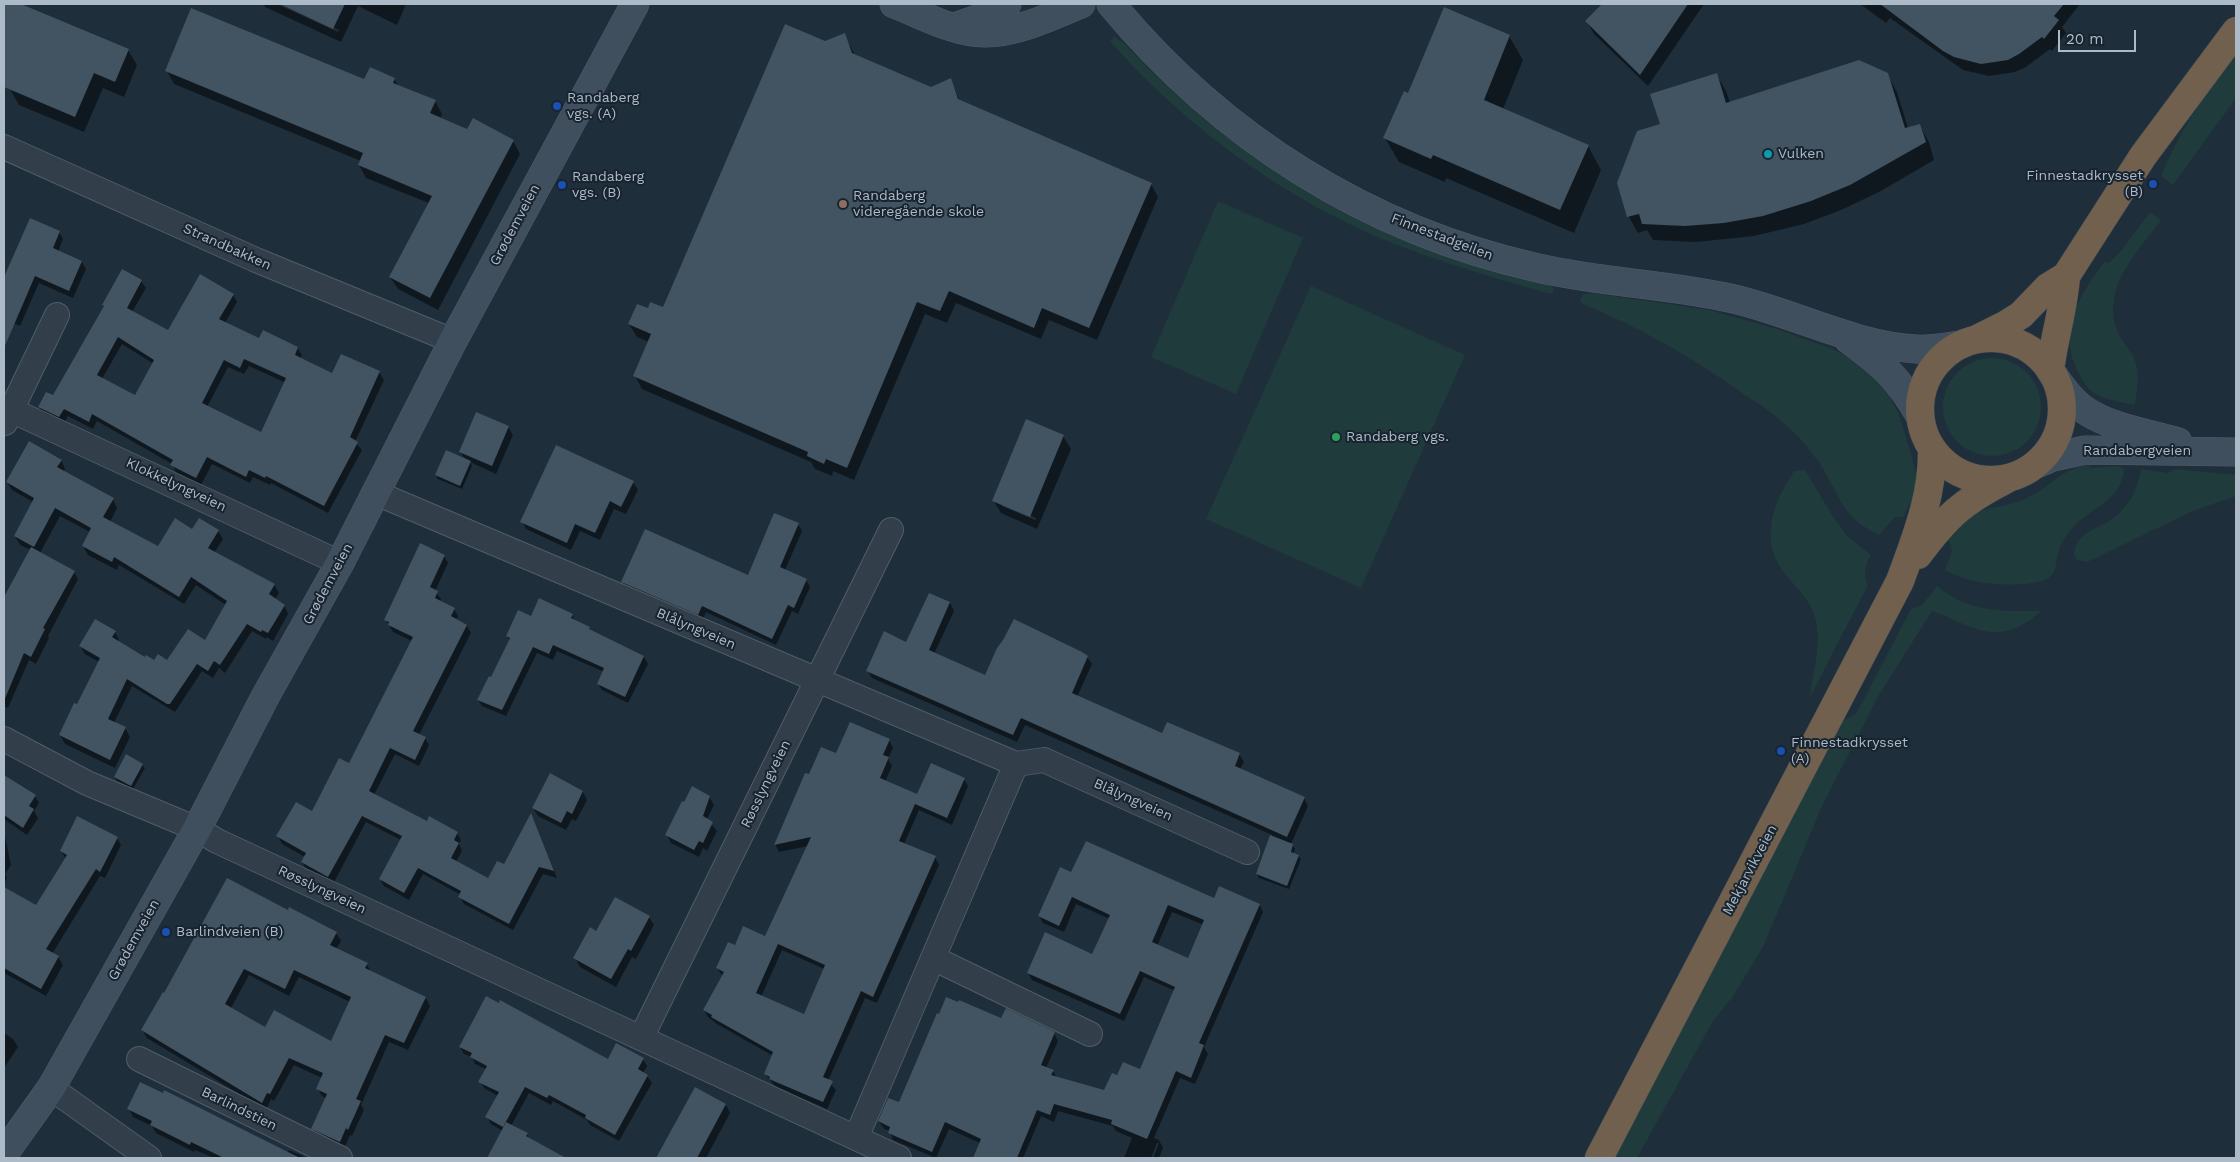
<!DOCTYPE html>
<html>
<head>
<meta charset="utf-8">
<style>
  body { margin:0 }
  #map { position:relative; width:2240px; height:1162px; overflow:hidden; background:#1e2e3a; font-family:"Work Sans",sans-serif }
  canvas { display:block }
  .frame { position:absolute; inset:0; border:5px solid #adbac7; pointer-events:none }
  .scale { position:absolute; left:2058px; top:30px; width:78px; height:22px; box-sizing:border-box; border:2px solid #adbac7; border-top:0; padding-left:6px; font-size:15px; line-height:18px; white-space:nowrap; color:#adbac7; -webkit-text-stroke:4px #18242f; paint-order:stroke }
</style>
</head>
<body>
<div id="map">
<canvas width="2240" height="1162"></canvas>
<div class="frame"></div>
<div class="scale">20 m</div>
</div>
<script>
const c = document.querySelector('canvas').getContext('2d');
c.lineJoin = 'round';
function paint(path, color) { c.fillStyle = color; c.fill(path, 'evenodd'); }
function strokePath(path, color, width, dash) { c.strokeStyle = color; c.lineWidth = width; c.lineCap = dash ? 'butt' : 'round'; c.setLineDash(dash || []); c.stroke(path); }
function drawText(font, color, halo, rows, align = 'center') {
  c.font = font + ' "Work Sans",sans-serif'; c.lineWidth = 4; c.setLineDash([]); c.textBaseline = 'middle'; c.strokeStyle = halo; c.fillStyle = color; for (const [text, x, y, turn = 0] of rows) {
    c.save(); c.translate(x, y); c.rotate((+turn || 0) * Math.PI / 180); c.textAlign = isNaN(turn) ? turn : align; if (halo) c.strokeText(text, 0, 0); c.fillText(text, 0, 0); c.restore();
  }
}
paint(new Path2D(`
  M1114 36 1123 42C1240 169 1381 246 1549 284L1553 287 1554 292 1550 294C1480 273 1408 254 1343 221 1254 176 1176 116 1110 41Z
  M2236 53V98L2173 185 2161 176C2181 128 2205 94 2236 53Z
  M1218 201 1303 238 1236 394 1151 357Z
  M2150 212 2161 220C2137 253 2102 286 2117 330 2120 339 2128 347 2133 356 2141 372 2137 388 2135 405 2124 403 2103 399 2094 393 2087 389 2082 379 2078 372 2056 329 2080 296 2104 262L2109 263 2121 251Z
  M1311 286 1465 355 1361 588 1206 519Z
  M1592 293 1709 310 1777 329 1835 350 1858 363 1875 377 1887 391 1898 412 1910 450 1917 478 1915 493 1903 517H1895L1879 535C1840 517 1841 496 1820 464 1811 451 1800 437 1788 427 1775 414 1757 403 1742 393 1692 357 1640 328 1583 304L1580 300 1583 294Z
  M1943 407a49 49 0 1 1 98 0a49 49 0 1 1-98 0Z
  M2084 465H2089L2090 468 2115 466 2124 468C2122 500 2095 506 2076 524 2068 532 2059 545 2057 557 2056 563 2056 570 2052 575 2040 589 1986 585 1970 580 1961 578 1953 574 1945 570L1952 551 1948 539C1977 499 1995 514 2031 496 2042 491 2050 483 2060 476 2067 471 2076 468 2084 465Z
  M2141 469 2168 473 2175 469 2236 475V496L2193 511 2087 562 2077 560 2074 555C2075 531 2100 529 2115 517 2130 505 2138 488 2141 469Z
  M1805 470 1832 515 1847 536 1871 555C1865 564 1863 575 1868 585L1810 697C1813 669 1823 640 1814 614 1809 599 1795 586 1785 574 1758 539 1773 504 1794 471Z
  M1937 586C1971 613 1999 611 2041 611 1998 649 1977 628 1932 611L1879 695 1823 804 1763 947 1733 996 1712 1023 1637 1158H1614L1844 720 1856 714 1911 609 1922 605Z`), '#203b3b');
paint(new Path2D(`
  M4 4H20L128 50 137 65 124 97 103 88 84 132 19 105 10 89 12 85 4 82Z
  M264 4H277L338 32 339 30 283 4H406L397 25 358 6 341 42 265 7Z
  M1604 4H1704L1648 86 1594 34 1587 22Z
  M1860 4H2080L2062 27 2066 33 2052 51 2050 49 2026 67 2015 72 1989 76 1963 70 1890 18 1886 23Z
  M844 35 855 55 931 88 950 80 960 101 1151 184 1158 197 1097 340 1049 320 1041 339 956 303 947 323 925 314 854 480 833 471 832 476 815 469 811 462 642 389 635 376 649 342 637 337 629 324 648 310 664 309 825 42Z
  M1509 36 1523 60 1503 109 1588 146 1601 170 1574 233 1446 178 1445 182 1399 162 1385 138 1408 95Z
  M167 71 365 81 394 79 399 87 435 101 442 114 440 119 468 130 513 141 520 154 438 310 398 289 390 277 429 203 366 178 359 165 361 161 174 84Z
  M1716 74 1726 91 1730 103 1887 74 1897 92 1908 128 1919 125 1929 142 1934 160 1879 192 1841 210 1804 224 1754 236 1696 242 1653 240 1647 230 1638 233 1629 217 1661 124Z
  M30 219 59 232 63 239 58 252 82 262 86 269 73 298 39 283 20 326 4 319V279Z
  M141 281 146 288 132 312 169 332 233 295 237 302 225 323 260 339 297 348 302 355 300 359 333 375 379 372 384 380 355 442 362 450 328 513 271 483 270 485 253 477 250 483 212 464 201 485 176 472 172 464 97 421 93 429 68 416 64 424 44 415 39 407 53 397 104 307 103 305ZM122 344 154 364 135 396 102 379ZM249 366 286 383 261 434 207 407 228 367 244 374Z
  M508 427 513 435 496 474 470 462 472 466 462 489 438 479 436 475 465 459 460 452Z
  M1063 436 1071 449 1037 529 1001 513 993 500ZM1002 504 1036 518 1035 520 1002 506Z
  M61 460 65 469 64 472 113 499 117 508 110 522 159 547 193 531H218L223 539 214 553 274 584 279 593 275 599 284 605 288 614 273 641 267 637 266 639 252 631 225 673 219 668 213 678 202 671 175 712 132 686 114 723 125 728 130 737 115 768 65 744 60 735 78 706 99 662 85 654 80 646 115 632 119 640 118 642 145 658 154 662H168L205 642 226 605 196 585 184 604 119 565 117 570 88 555 83 546 90 532 60 516 40 553 74 572 78 579 48 636 49 638 36 664 29 660 8 708 4 706V595L6 596 31 550 20 545 15 536 33 502 12 490 7 482Z
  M633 482 638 490 626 514 614 509 600 540 580 531 571 550 526 529 522 521Z
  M798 524 802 531 785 570 806 580 810 587 798 614 792 611 776 645 706 612 702 621 627 589 623 582 749 576Z
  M444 556 448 563 435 591 441 599 440 602 454 609 458 616 456 620 467 626 471 633 419 735 425 738 429 745 419 766 395 754 374 795 427 822 457 833 461 840 459 844 462 851 456 862 488 879 504 866 534 821 557 878 543 874 513 930 464 904 460 897 461 895 423 874 409 900 384 886 380 879 401 840 366 822 333 884 306 869 302 862 305 857 282 844 278 836 312 812 350 764 412 641 393 632 386 620Z
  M929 594 950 603 954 611 934 654 985 677 1087 657 1092 664 1077 697 1163 735 1239 754 1244 762 1240 769 1304 798 1308 806 1291 844 1295 849 1293 854 1298 856 1301 859 1289 889 1259 878 1257 874 1272 835 1025 725 1017 742 872 678 868 671 907 643Z
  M572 615 576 622 589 628 592 632 644 657 648 664 628 703 602 690 598 684 604 672 557 651 553 660 537 653 506 716 482 706 478 700 492 679 510 641 507 636 532 617Z
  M889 740 893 748 888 759 892 766 885 782 917 796 964 779 968 786 952 825 919 810 904 844 935 857 939 865 877 1003 865 998 828 1081 836 1090 827 1109 775 1086 765 1074 773 1056 717 1024 708 1017 704 1010 723 977 717 968 736 947 766 938 808 846 779 852 775 844 810 776 837 754ZM782 950 824 969 804 1015 761 997Z
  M142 765 145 768 133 789 117 781 115 777Z
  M4 777 35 796 39 803 34 811 38 818 27 835 4 819Z
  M583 792 587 800 576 821 572 819 566 830 538 816 533 808Z
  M709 797 714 805 707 819 717 831 707 851 703 848 699 857 671 843 667 835Z
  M4 832 11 865 5 874 7 878 4 884Z
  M117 838 121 845 105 878 100 876 52 954 58 957 63 965 46 996 4 973V888L37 906 66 859 61 851Z
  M1072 874 1214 899 1259 904 1263 912 1204 1047 1208 1054 1195 1084 1180 1078 1154 1138 1159 1140 1163 1148 1159 1158H1153L1159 1143H1157L1151 1158H1124L1132 1138 1116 1131 1113 1126 1058 1111 1054 1122 1041 1116 1023 1158H974L980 1143 949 1129 936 1158 893 1140 890 1131 884 1129 879 1121 1002 1020 1054 1033 1058 1041 1046 1068 1053 1071 1057 1078 1105 1092 1118 1077 1140 1071 1175 991 1144 977 1124 1021 1032 980 1028 973 1093 955 1110 919 1076 904 1064 932 1043 923 1039 916ZM1172 912 1204 925 1188 960 1157 946Z
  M288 912 336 933 341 941 336 949 367 964 371 973 426 998 430 1006 408 1050 389 1042 361 1105 364 1110 352 1136 350 1135 344 1149 317 1136 313 1129 326 1098 322 1096 318 1089 322 1078 294 1065 274 1101 271 1099 266 1110 147 1038 142 1030ZM249 975 289 996 299 977 350 1002 332 1043 266 1029 231 1008Z
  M649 917 654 925 636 959 632 957 616 987 580 967 575 958 597 932Z
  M4 1033 13 1039 18 1047 4 1068Z
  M460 1047 608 1060 643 1059 647 1066 643 1073 647 1076 652 1083 619 1141 590 1125 587 1120 553 1101 551 1105 529 1093 511 1126 527 1134 530 1140 563 1158H488L503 1131 491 1124 487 1117 498 1096 484 1088 480 1081 486 1069 475 1064 472 1057 464 1054Z
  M696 1089 726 1105 730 1113 706 1158H658Z
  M129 1109 286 1155 289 1150 307 1158H214L195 1150 194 1152 156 1133 152 1126 133 1117Z`), '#0007');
paint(new Path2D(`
  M4 4H21L129 49 115 82 94 73 75 117 4 87Z
  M280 4H345L333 29Z
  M1602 4H1688L1640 75 1585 21Z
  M1880 4H2064L2054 16 2059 20 2044 39 2042 37 2019 54 2008 60 1981 64 1954 57 1943 51Z
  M1444 7 1510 35 1484 100 1589 145 1560 210 1433 155 1431 159 1383 138 1404 91 1408 93Z
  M191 8 364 79 370 67 395 78 393 83 436 100 430 113 467 129 473 118 514 140 430 298 389 277 432 196 358 165 363 153 165 71Z
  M785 24 825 41 845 33 852 53 931 87 951 78 958 99 1152 183 1089 328 1042 308 1034 328 949 291 940 311 917 302 847 468 826 459 824 464 807 456 808 452 633 376 651 334 628 324 637 304 648 308 650 302 663 307Z
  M1859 60 1888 73 1905 128 1920 124 1926 142 1850 185 1811 201 1763 216 1724 223 1685 226 1642 224 1639 214 1627 217 1617 183 1637 131 1660 124 1650 94 1717 73 1726 103Z
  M30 218 60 231 53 248 82 261 69 291 35 276 4 348V277Z
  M122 269 142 280 127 308 168 330 200 274 234 294 219 319 259 338 263 330 298 347 295 355 332 373 341 354 380 371 350 437 358 442 324 506 266 476 265 478 249 470 246 477 207 457 196 478 170 465 173 460 92 414 89 422 64 409 59 417 38 407 46 392 53 395 104 306 102 305ZM118 337 154 360 135 395 97 375ZM244 359 286 378 261 432 202 403 224 360 240 368Z
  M476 412 509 426 492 466 459 452Z
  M1026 419 1064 435 1030 517 992 501Z
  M29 441 62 460 57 467 114 498 103 517 158 546 175 518 192 529 199 518 219 530 208 548 275 584 269 594 285 605 268 633 262 630 261 632 247 624 220 665 214 661 208 671 197 664 170 704H167L127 679 108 719 126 727 110 760 59 735 74 703 77 704 100 658 79 646 95 619 116 631 112 637 145 657 146 655 154 660 158 654 167 660 188 629 205 640 227 601 191 577 179 597 114 557 112 562 82 546 91 528 55 508 34 547 14 536 34 498 6 482Z
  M556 445 634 481 621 507 610 501 595 533 575 524 567 543 520 522Z
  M446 450 471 461 460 486 435 475Z
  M774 513 799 523 780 567 807 579 794 608 788 605 772 639 702 606 698 615 621 582 645 529 748 575Z
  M420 543 445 555 430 587 438 591 435 598 455 608 451 616 467 625 413 731 426 737 415 760 390 748 369 791 427 821 429 816 458 832 454 840 459 843 451 858 488 878 497 861 504 864 531 813 554 871 539 867 509 924 458 897 461 891 418 868 404 893 379 879 402 836 362 816 328 877 301 862 306 853 276 836 296 802 312 811 339 758 349 763 413 637 388 625 389 622 384 620Z
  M31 547 75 571 43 628 45 629 31 657 24 653 4 701V597Z
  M929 593 950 602 929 650 985 675 997 648 1003 640 1014 619 1082 652 1088 656 1072 693 1162 733 1167 722 1240 753 1235 766 1305 797 1287 837 1021 718 1013 735 866 671 884 631 906 642Z
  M539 598 573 614 571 618 590 627 589 629 644 656 625 697 597 684 604 668 553 645 549 654 533 647 502 710 477 700 489 676 491 677 510 638 506 636 518 610 531 616Z
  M850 722 890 739 883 755 889 757 880 778 917 794 931 763 965 778 947 818 915 804 899 841 936 856 873 997 861 991 823 1077 833 1081 823 1102 769 1079 770 1077 764 1074 773 1052 711 1017 712 1015 703 1010 724 972 716 968 728 942 735 945 743 926 765 936 811 837 774 845 805 773 809 774 821 747 836 753ZM778 944 825 965 804 1014 756 993Z
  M126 754 143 764 131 786 114 777Z
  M550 773 583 791 572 814 567 811 561 823 532 808Z
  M4 775 36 795 29 806 34 809 23 828 4 815Z
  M692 786 710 796 703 816 713 822 703 843 699 841 694 850 665 835 682 801 684 802Z
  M77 816 118 837 100 872 96 869 46 949 59 956 41 989 4 968V887L36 905 67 855 60 851Z
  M1270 835 1293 844 1291 852 1299 855 1287 886 1256 874Z
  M1086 841 1214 898 1219 886 1260 904 1199 1043 1204 1045 1191 1078 1176 1071 1147 1139 1111 1124 1112 1120 1054 1104 1050 1115 1037 1110 1017 1158H973L981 1139 945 1122 932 1152 888 1133 890 1127 878 1121 888 1098 899 1102 937 1013 939 1014 946 997 958 1002 959 1000 1001 1018 1006 1008 1055 1032 1041 1065 1054 1070 1051 1075 1104 1090 1112 1073 1117 1075 1123 1062 1140 1069 1175 987 1140 971 1120 1014 1027 973 1045 932 1092 954 1110 915 1072 897 1059 926 1038 916 1060 867 1071 872ZM1168 905 1204 920 1188 958 1152 942Z
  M227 878 288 910 289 907 337 932 330 945 368 963 365 968 426 997 404 1043 385 1035 356 1099 361 1101 348 1130 346 1128 340 1142 311 1129 327 1094 316 1089 323 1073 289 1058 270 1094 267 1093 262 1103 141 1030 163 992 164 993ZM244 969 285 989 294 970 351 997 331 1041 274 1010 265 1027 225 1004Z
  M615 897 650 916 631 951 628 949 611 979 573 958 590 927 596 931Z
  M486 996 499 1003 500 1000 608 1059 616 1043 644 1058 638 1069 648 1075 615 1135 585 1118 586 1115 549 1095 547 1098 525 1087 503 1127 485 1117 499 1092 478 1082 487 1066 470 1057 472 1053 459 1047Z
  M140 1082 163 1093 164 1090 300 1158H224L191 1142 190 1145 150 1125 152 1121 127 1109Z
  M695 1087 726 1104 697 1158H656Z
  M506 1122 528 1133 526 1136 566 1158H487Z`), '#425362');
const street = new Path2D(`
  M4 147 256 260 453 341
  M11 410 340 563
  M5 423 57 315
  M376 493 1016 764 1044 760 1247 852
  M4 739 87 783 197 829 217 841 899 1158
  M933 958 1090 1034
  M641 1038 891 530
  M139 1059 340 1158
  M51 1088 149 1158
  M856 1138 1016 764`);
const secondary = new Path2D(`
  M894 4C923 15 954 33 985 33 1018 33 1051 16 1081 4
  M1111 4C1221 137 1368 230 1538 268 1603 283 1669 284 1734 299 1794 313 1856 346 1916 349 1931 350 1945 347 1959 345
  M955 27 983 17 1007 4
  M1849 340C1884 365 1899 379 1920 416
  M2050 370C2060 385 2071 401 2086 411 2112 428 2148 433 2178 442
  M2037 464 2053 457 2085 450 2236 452
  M4 1154 51 1088 197 829 265 697 340 563 453 341 635 4`);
const highway = new Path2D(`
  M1920 409a71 71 0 1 1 142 0a71 71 0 1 1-142 0Z
  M1977 339 2005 325 2021 315 2048 287 2066 276 2143 156 2236 31
  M2050 370C2054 338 2064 308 2066 276
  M1918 555C1947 516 1962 502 2005 480
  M1599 1158 1900 581C1916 537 1933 496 1932 449`);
strokePath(street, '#505d68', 26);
strokePath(secondary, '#505d68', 29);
strokePath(highway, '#3d4a55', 29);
strokePath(street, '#323f4b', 24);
strokePath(secondary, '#404f5e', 28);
strokePath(highway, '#71604e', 28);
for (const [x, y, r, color] of [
  [557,106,5,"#1a4fb4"],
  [1768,154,5,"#0f9aa8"],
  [2153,184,5,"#1a4fb4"],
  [562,185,5,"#1a4fb4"],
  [843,204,5,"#8d6e63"],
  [1336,437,5,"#2e9e5b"],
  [1781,751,5,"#1a4fb4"],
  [166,932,5,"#1a4fb4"]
]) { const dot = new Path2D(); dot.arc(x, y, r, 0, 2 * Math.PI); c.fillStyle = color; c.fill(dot); strokePath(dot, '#18242f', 2); }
drawText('14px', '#adbac7', '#18242f', [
  ["Randaberg",567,98],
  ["vgs. (A)",567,114],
  ["Vulken",1778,154],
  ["Finnestadkrysset",2143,176,"right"],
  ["(B)",2143,192,"right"],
  ["Randaberg",572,177],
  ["vgs. (B)",572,193],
  ["Randaberg",853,196],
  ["videregående skole",853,212],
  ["Randaberg vgs.",1346,437],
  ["Finnestadkrysset",1791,743],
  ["(A)",1791,759],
  ["Barlindveien (B)",176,932]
], 'left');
drawText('14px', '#adbac7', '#18242f', [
  ["Grødemveien",515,225,-62],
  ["Finnestadgeilen",1442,237,21],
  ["Strandbakken",227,247,24],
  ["Randabergveien",2137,451],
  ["Klokkelyngveien",176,485,25],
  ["Grødemveien",328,584,-62],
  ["Blålyngveien",696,629,23],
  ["Røsslyngveien",766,784,-64],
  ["Blålyngveien",1133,800,24],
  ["Mekjarvikveien",1750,870,-62],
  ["Røsslyngveien",322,890,25],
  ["Grødemveien",134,940,-61],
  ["Barlindstien",239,1109,26]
]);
</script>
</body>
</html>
